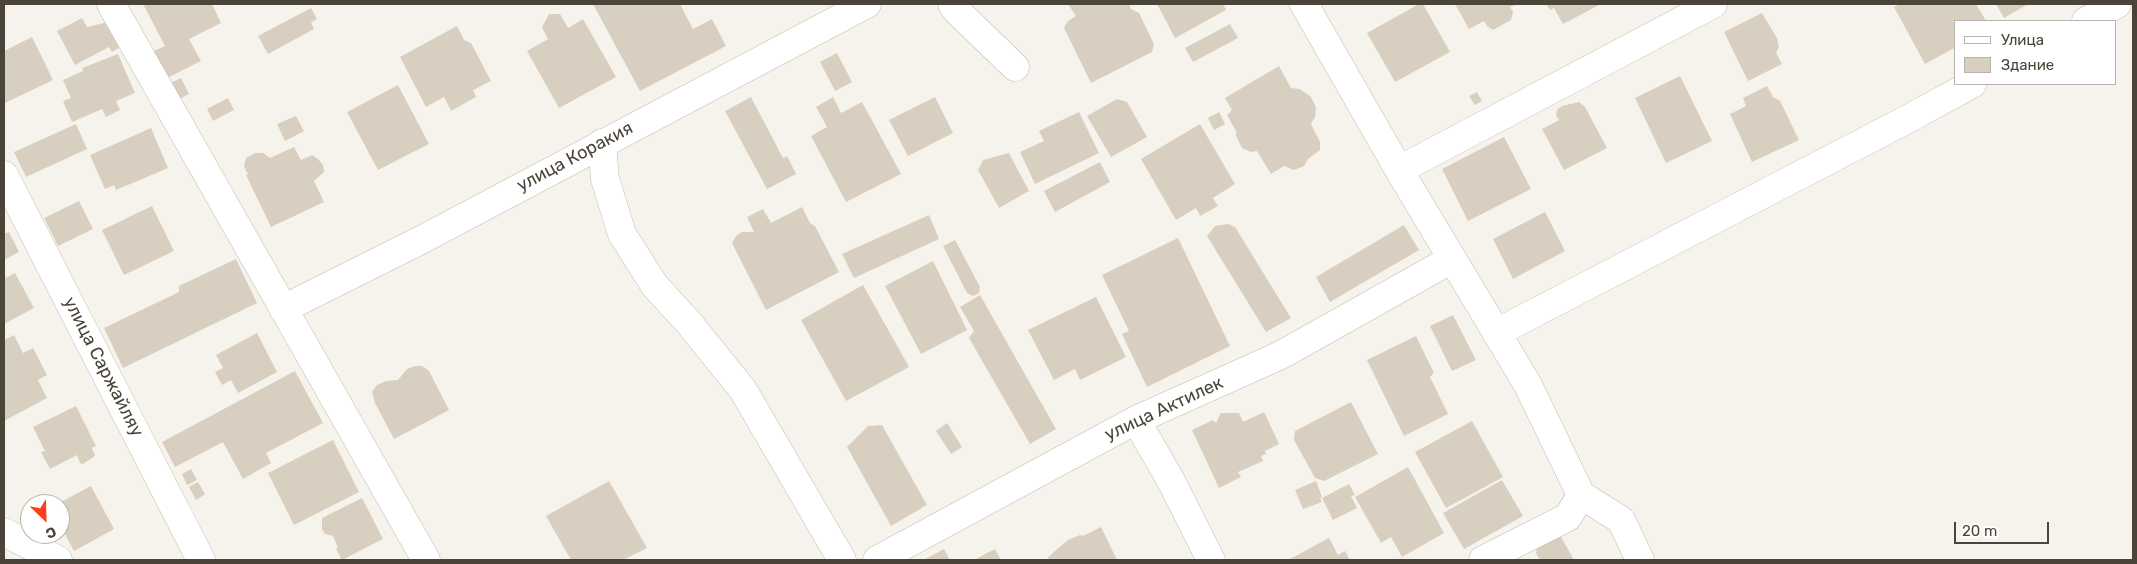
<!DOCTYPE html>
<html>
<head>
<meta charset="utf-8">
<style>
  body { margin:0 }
  #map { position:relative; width:2137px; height:564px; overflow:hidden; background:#f6f3ec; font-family:Rubik,sans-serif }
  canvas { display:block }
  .frame { position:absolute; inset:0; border:5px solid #4b4439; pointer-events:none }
  .legend { position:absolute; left:1954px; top:20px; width:162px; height:65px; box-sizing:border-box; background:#fff; border:1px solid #b7b4b0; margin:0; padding:6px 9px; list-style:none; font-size:15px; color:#4b4439 }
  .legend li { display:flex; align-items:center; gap:10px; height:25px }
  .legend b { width:25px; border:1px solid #b7b4b0 }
  .north { position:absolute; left:20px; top:494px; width:50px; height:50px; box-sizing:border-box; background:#fff; border:1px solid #b7b4b0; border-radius:50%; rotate:156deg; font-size:14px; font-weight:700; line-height:20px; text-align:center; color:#4b4439 }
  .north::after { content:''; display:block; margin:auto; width:18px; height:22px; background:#fc3f1d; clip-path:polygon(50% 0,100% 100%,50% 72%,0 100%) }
  .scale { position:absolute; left:1954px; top:522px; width:95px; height:22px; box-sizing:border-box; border:2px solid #4b4439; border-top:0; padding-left:6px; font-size:15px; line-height:18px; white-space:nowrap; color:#4b4439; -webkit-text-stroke:4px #fff; paint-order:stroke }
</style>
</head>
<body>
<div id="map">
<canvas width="2137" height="564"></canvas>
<div class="frame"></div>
<ul class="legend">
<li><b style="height:6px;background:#fff"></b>Улица</li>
<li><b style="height:14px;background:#d8cfc1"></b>Здание</li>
</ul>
<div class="north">С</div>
<div class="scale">20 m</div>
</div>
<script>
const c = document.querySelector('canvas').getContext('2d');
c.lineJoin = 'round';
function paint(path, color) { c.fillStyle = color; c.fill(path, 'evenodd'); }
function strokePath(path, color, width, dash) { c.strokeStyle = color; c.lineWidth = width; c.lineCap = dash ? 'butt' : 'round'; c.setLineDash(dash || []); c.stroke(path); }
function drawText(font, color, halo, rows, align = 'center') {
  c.font = font + ' Rubik,sans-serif'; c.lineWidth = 5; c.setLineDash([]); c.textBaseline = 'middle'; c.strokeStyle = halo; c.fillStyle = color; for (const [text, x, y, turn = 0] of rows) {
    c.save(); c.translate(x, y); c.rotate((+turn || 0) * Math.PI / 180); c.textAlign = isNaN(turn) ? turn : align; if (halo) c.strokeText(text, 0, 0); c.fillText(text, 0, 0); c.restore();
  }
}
paint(new Path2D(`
  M143 4H212L221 23 189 39 201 61 165 79 151 52 165 46Z
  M593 4H680L693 29 712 19 726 46 640 91Z
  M1068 4H1129L1131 9 1139 13 1154 44 1152 52 1091 83 1064 28 1068 21 1076 16Z
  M1157 4H1223L1226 10 1175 38Z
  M1419 4H1423L1450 52 1395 82 1367 33Z
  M1455 4H1517L1510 7 1513 12 1511 20 1493 30 1487 26 1484 21 1469 29Z
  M1546 4H1601L1563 24 1554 8 1550 10Z
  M1900 4H1976L1986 21H1956V47L1925 64 1894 7Z
  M1996 4H2028L2004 18Z
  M311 8 317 19 311 22 314 29 268 54 258 36Z
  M1762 13 1777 38 1779 47 1776 53 1782 64 1748 81 1724 32Z
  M549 14H560L568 28 583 19 616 77 559 108 527 51 548 39 542 27Z
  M82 18 87 27 112 21 124 45 112 52 109 47 75 65 57 31Z
  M1230 24 1238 38 1193 62 1185 48Z
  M457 26 464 40 471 43 491 81 473 90 476 97 451 111 444 97 426 107 400 57Z
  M32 37 53 80 5 103 4 51Z
  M837 53 852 82 835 91 820 62Z
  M118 54 135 93 116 101 120 110 106 117 102 109 72 122 63 101 71 98 63 80 83 71 82 68Z
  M1279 66 1291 88 1300 89 1311 97 1316 107 1315 117 1311 124 1320 142V150L1308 159 1304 166 1294 170 1284 166 1271 174 1257 151 1251 152 1242 148 1236 136V131L1227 115 1232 110 1225 98Z
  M1680 76 1712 141 1666 163 1635 98Z
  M181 78 189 94 177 101 168 84Z
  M398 85 429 144 378 170 347 112Z
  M1767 86 1773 97 1780 101 1799 140 1752 162 1730 114 1746 106 1743 98Z
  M1477 92 1482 101 1475 105 1469 96Z
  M751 97 783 158 787 156 796 174 767 189 725 111Z
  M833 97 841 113 862 102 901 174 846 202 811 136 827 127 816 107Z
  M935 97 953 133 908 156 889 120Z
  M228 98 234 110 213 121 207 109Z
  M1117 99 1127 102 1147 137 1111 157 1087 116Z
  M1579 102 1585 107 1607 148 1564 170 1542 129 1559 120 1556 115 1557 110 1562 106Z
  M1079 112 1099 153 1035 184 1020 152 1044 141 1039 131Z
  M1219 112 1225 124 1214 130 1208 118Z
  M296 116 304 131 285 141 277 124Z
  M76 124 87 149 26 177 14 152Z
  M1200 124 1235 184 1213 198 1218 206 1200 216 1196 208 1176 220 1141 159Z
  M151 128 168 168 116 190 114 185 105 189 90 155Z
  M1504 137 1531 189 1468 221 1442 169Z
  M294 147 301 160 312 155 318 159 323 165 324 172 314 181 324 202 271 227 246 175 248 174 244 166 246 158 255 153H263L270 158Z
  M1009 153 1029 191 999 208 978 170 983 160Z
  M1100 162 1110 182 1055 212 1044 191Z
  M79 201 93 229 58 246 44 218Z
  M152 206 174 251 124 275 102 230Z
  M802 207 810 223 815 226 839 272 766 310 732 243 736 236 742 232H754L747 217 763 209 771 223Z
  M1545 212 1565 251 1513 279 1493 239Z
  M929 215 939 239 854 278 842 254Z
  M1228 224 1235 227 1291 318 1266 332 1207 236 1215 226Z
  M1404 225 1419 250 1330 302 1316 277Z
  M9 232 19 252 4 260V234Z
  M1178 238 1230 346 1147 387 1122 334 1129 331 1102 275Z
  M955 240 980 287 979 293 973 296 967 293 943 246Z
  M236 259 257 303 123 368 104 328 179 292V286Z
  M933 261 967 330 921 354 885 286Z
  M4 272 6 278 15 273 34 308 4 324Z
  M863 285 909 367 846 401 801 320Z
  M980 295 1056 429 1030 444 969 338 974 331 960 307Z
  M1096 297 1126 357 1080 380 1075 369 1054 380 1028 330Z
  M1453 315 1476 360 1452 371 1430 326Z
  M257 333 277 372 238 393 231 380 222 385 215 372 223 368 216 355Z
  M14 335 23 353 33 348 47 375 38 380 47 398 4 421V340Z
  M1416 336 1434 373 1430 377 1448 414 1404 436 1367 360Z
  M415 366H422L429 371 449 410 394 439 375 403 372 392 377 385 386 381 398 380 407 369Z
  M295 371 323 423 266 453 271 463 243 479 223 442 175 467 162 442Z
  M1351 402 1378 454 1324 481 1315 478 1294 440 1295 431Z
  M76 406 96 446 92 448 95 456 83 464 80 463 77 455 50 469 41 452 45 451 33 427Z
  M1264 412 1279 444 1265 451 1266 454 1261 456 1263 461 1238 472 1241 477 1219 488 1192 430 1213 420 1216 423 1221 413H1239L1243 422Z
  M1472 421 1503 477 1446 508 1415 452Z
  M947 423 962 447 951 454 936 431Z
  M882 425 927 505 891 526 847 447 868 426Z
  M333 440 359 492 294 525 268 473Z
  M1408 467 1444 533 1402 557 1391 537 1381 543 1355 497Z
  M191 469 197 480 187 485 182 474Z
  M1502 480 1523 516 1464 549 1443 513Z
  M609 481 647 548 623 560H571L546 516Z
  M1316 481 1322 497 1320 498 1322 502 1303 509 1295 490Z
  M198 482 205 494 196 500 189 487Z
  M1349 484 1355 495 1351 496 1357 508 1333 520 1322 498Z
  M91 486 114 529 74 551 60 525V504H57Z
  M362 498 383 539 342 560 336 549 338 548 333 536 325 534 322 529V518Z
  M1101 527 1117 560H1049L1048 557 1068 540 1080 535 1083 536Z
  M1561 537 1574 560H1540L1536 553 1537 547 1546 541Z
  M1329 538 1338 555 1345 551 1350 560H1288Z
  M944 549 950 560H923Z
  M995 549 1001 560H974Z`), '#d8cfc1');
const minor = new Path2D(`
  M111 4 426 560
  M952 4 957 11 1015 67
  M1304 4 1399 170 1528 385 1581 495 1621 520 1640 560
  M2086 21 2117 4
  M602 143 605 179 622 234 655 286 689 323 743 390 842 560
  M1399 170 1713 4
  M4 175 201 560
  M283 309 423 239 867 4
  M1496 333 1904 121 1972 84
  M1136 420 1170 479 1211 560
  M4 532 58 560
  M877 560 1136 420 1281 355 1452 259
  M1483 560 1568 517 1581 495`);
strokePath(minor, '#c2bbae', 29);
strokePath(minor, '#fff', 28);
drawText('18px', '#4b4439', '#fff', [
  ["улица Коракия",575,157,-28],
  ["улица Саржайляу",103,367,63],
  ["улица Актилек",1164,409,-25]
]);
</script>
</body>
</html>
